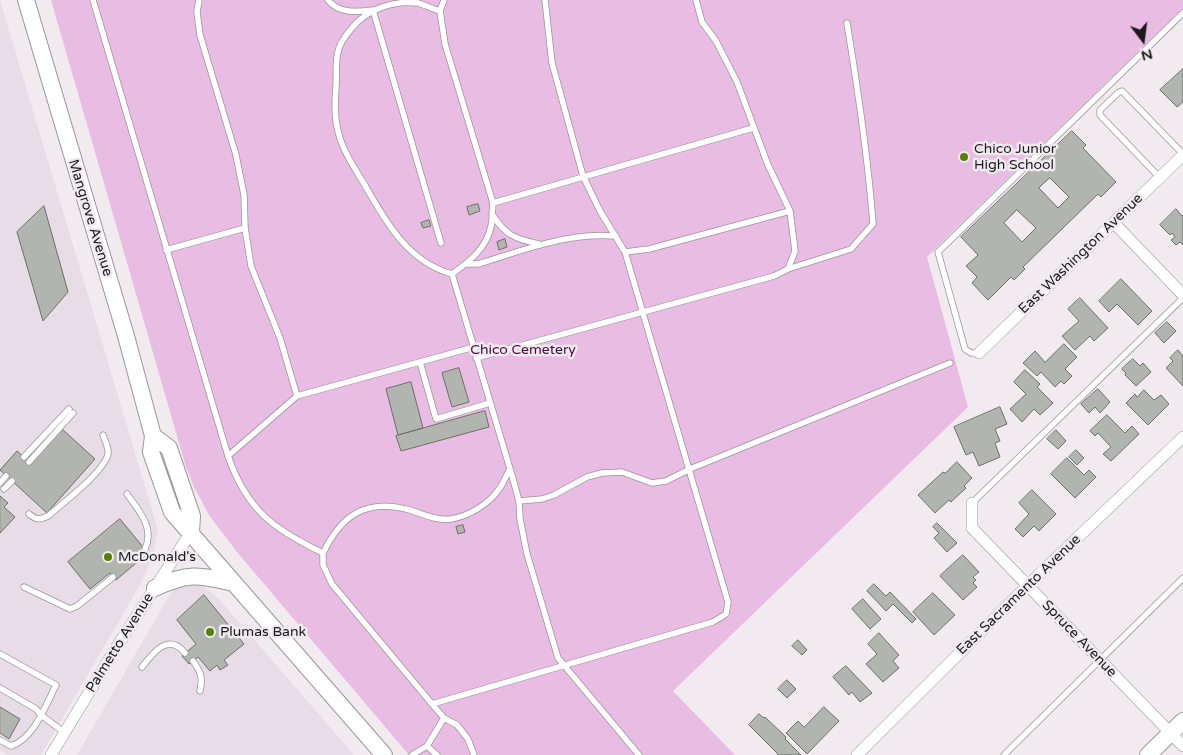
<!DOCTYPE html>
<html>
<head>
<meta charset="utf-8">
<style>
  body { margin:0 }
  #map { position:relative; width:1183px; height:755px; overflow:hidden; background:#f1ebf0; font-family:"Varela Round",sans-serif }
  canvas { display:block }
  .north { position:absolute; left:1118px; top:15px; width:50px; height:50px; -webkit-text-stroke:4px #f1ebf0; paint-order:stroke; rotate:165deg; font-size:14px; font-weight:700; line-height:20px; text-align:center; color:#1c1a1c }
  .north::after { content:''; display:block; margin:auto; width:18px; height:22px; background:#1c1a1c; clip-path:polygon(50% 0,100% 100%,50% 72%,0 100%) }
</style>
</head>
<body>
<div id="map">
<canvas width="1183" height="755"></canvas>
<div class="north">N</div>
</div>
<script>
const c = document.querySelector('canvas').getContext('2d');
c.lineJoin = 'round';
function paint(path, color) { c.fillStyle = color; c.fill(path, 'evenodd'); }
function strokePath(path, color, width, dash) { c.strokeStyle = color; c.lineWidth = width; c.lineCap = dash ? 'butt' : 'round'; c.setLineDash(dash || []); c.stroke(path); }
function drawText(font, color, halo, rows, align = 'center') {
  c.font = font + ' "Varela Round",sans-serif'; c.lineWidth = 5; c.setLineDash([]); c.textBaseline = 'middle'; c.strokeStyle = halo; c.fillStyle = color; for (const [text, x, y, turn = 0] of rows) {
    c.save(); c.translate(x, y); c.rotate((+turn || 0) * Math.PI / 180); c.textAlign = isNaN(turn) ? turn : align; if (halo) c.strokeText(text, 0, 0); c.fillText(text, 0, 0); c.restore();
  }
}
paint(new Path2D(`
  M0 0 158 530 154 553 140 585 41 755H8L0 750Z
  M192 582 203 586 219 599 354 755H77L169 596 173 590 181 584Z`), '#e8dce6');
paint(new Path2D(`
  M51 0H1183V8L927 257 968 407 673 691 735 755H409L237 552 209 515 194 487 186 467Z`), '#e9bce3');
const building = new Path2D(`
  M1183 69V102L1177 107 1160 90Z
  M1072 131 1086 145 1083 148 1116 182 1101 197 1098 194 1023 267 1025 269 1014 280 1011 277 988 300 972 283 977 277 966 266 978 255 961 237ZM1050 178 1069 197 1058 208 1039 188ZM1017 210 1036 228 1022 242 1004 223Z
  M478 204 480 211 469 215 467 207Z
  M44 206 68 292 43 321 17 232Z
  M1176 209 1182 216 1183 215V245L1180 242 1176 245 1171 240 1175 237 1172 233 1170 235 1160 225Z
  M429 220 431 226 423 228 421 223Z
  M505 239 507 247 499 250 497 242Z
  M1121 279 1152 311 1138 325 1117 304 1109 312 1099 301Z
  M1080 298 1108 328 1094 341 1090 336 1075 350 1062 336 1079 321 1068 309Z
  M1167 322 1176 331 1164 343 1155 333Z
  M1064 344 1077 357 1065 369 1072 376 1064 384 1061 381 1055 387 1041 372 1037 376 1023 363 1035 351 1045 362Z
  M1178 350 1183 356V386L1166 368 1173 361 1170 358Z
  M1133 359 1140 366 1143 363 1151 372 1136 386 1125 375 1126 373 1122 369Z
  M459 368 469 402 452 407 442 373Z
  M1025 370 1040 384 1037 387 1053 403 1040 415 1034 409 1022 422 1010 409 1026 394 1014 382Z
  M411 382 423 428 398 435 386 389Z
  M1098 389 1110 402 1100 413 1095 407 1089 413 1081 404Z
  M1144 390 1154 400 1161 395 1169 404 1148 425 1126 403 1135 394 1137 397Z
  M1000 407 1007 424 995 429 1000 441 995 443 1000 457 979 466 973 452 966 455 954 427Z
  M485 411 489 427 401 451 396 436Z
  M1107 415 1125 433 1132 426 1139 434 1111 461 1103 454 1111 447 1098 433 1095 436 1090 431Z
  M62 429 95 459 47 513 0 470 17 451 31 463Z
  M1056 430 1066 441 1058 449 1047 439Z
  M1076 450 1084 458 1077 465 1069 457Z
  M1067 458 1084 475 1089 470 1096 477 1075 498 1051 474Z
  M957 462 972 478 964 486 966 488 951 502 949 500 935 513 918 495 943 472 945 473Z
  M1032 490 1056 514 1039 531 1034 526 1023 537 1015 529 1029 514 1019 503Z
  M0 496 8 503 4 507 15 517 0 533Z
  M120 519 148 553 116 580 110 573 90 589 68 562Z
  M937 523 957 543 947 552 934 538 939 533 933 527Z
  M463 525 465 532 458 534 456 527Z
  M963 555 979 572 973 577 976 580 973 583 977 587 963 600 940 576Z
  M874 584 886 596 890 592 916 619 912 623 893 604 886 611 867 591Z
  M933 593 955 615 934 635 913 612Z
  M204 595 244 644 224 660 228 665 220 670 217 665 210 671 198 657 189 664 182 656 196 644 177 620Z
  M863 599 881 619 870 629 852 609Z
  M879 633 899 655 893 661 899 668 883 682 866 664 877 654 868 644Z
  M798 640 807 650 802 655 792 646Z
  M846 666 872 693 860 702 852 692 849 695 833 677Z
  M787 680 796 689 787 698 778 689Z
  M0 707 20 719 9 739 0 733Z
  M824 707 839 721 807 754 786 733 798 721 804 727Z
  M759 714 764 718 765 717 786 737 785 739 801 755H777L778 754 749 725Z`);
paint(building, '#b2b5af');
strokePath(building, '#6d6f6a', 1);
const lane = new Path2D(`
  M93 0 228 456C247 510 273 529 323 553V565L332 584 432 704 444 718 457 725 468 739 474 755
  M199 0 197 12 200 35 236 155 244 195 245 228 251 266 280 338 297 396
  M328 0C339 14 357 12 373 10L441 243
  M444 0 440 11 445 44 493 203C492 210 493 219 491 226 487 248 469 262 452 274
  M440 11C433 9 425 5 418 3 393 0 367 9 351 29 346 35 339 44 338 52 335 62 337 75 336 86 335 101 334 116 338 131 342 149 353 166 363 182 385 220 406 261 452 274
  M1160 178 1100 115V110L1119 92 1122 91 1183 154
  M493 203 753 128
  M492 214C505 235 515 239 539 244
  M166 250 245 228
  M625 252 649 249 790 211
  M467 264H478C524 250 568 232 616 236
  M788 269 851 249 873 224C868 157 858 90 847 23
  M452 274 513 479 519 501 520 519 527 554 558 658 639 755
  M979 353H971L965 349 938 252 1183 13
  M476 358 774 276 788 269 795 251 790 211 768 165 737 82 716 41 702 22 696 0
  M420 362 436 419 490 403
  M228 456 297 396 474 347
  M24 457 69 409
  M29 462 73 413
  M0 483 6 476
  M4 489 12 481
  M127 494C139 511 155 528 145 549
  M519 501 542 499 554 495 587 477 602 473 622 472 652 483 666 481 690 469 950 363
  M972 503 1183 298
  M29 514C36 520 40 520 48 516 63 503 104 472 108 454 109 448 105 441 103 435
  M323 553C342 514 367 498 410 510 423 514 437 521 451 519 469 516 489 504 499 489 504 483 506 475 510 469
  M24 587 70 609 77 606 113 577
  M0 654 56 685C46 705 33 740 11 746L0 740
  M193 661C201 672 203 678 200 691
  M142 667C153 653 168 632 185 653
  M0 688 36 709 41 715 65 733
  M432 704 713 622 726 614 728 602 625 252 600 211 583 176 552 63 545 0
  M427 746 437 755
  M412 755 427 746 444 718
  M1004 755 1183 578`);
const street = new Path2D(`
  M1114 223 1183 295
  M979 353 1183 155
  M972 503V528L1183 746
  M51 755 116 648 191 532
  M857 755 1028 585 1183 437`);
const secondary = new Path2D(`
  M26 0 126 336 153 436 151 452 172 512 384 755
  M153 436 169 448 192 516 191 532
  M155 588C188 572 199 575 234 583
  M1148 755 1183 721`);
strokePath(lane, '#9a9599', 7);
strokePath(street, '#9a9599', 12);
strokePath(secondary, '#9a9599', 18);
strokePath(lane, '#fff', 5.5);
strokePath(street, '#fff', 11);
strokePath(secondary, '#fff', 16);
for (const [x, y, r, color] of [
  [964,157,5,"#558004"],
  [108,557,5,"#558004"],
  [210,632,5,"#558004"]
]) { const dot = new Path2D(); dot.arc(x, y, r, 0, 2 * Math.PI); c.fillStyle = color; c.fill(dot); strokePath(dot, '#f1ebf0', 2); }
drawText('14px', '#1c1a1c', '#f1ebf0', [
  ["Chico Junior",974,149],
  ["High School",974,165],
  ["McDonald's",118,557],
  ["Plumas Bank",220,632]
], 'left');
drawText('14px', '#1c1a1c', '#f1ebf0', [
  ["Mangrove Avenue",90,218,73],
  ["East Washington Avenue",1081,254,-44],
  ["East Sacramento Avenue",1019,595,-44],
  ["Spruce Avenue",1079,639,46],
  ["Palmetto Avenue",120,643,-58]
]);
drawText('14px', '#480644', '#f1ebf0', [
  ["Chico Cemetery",523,350]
]);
</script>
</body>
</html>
